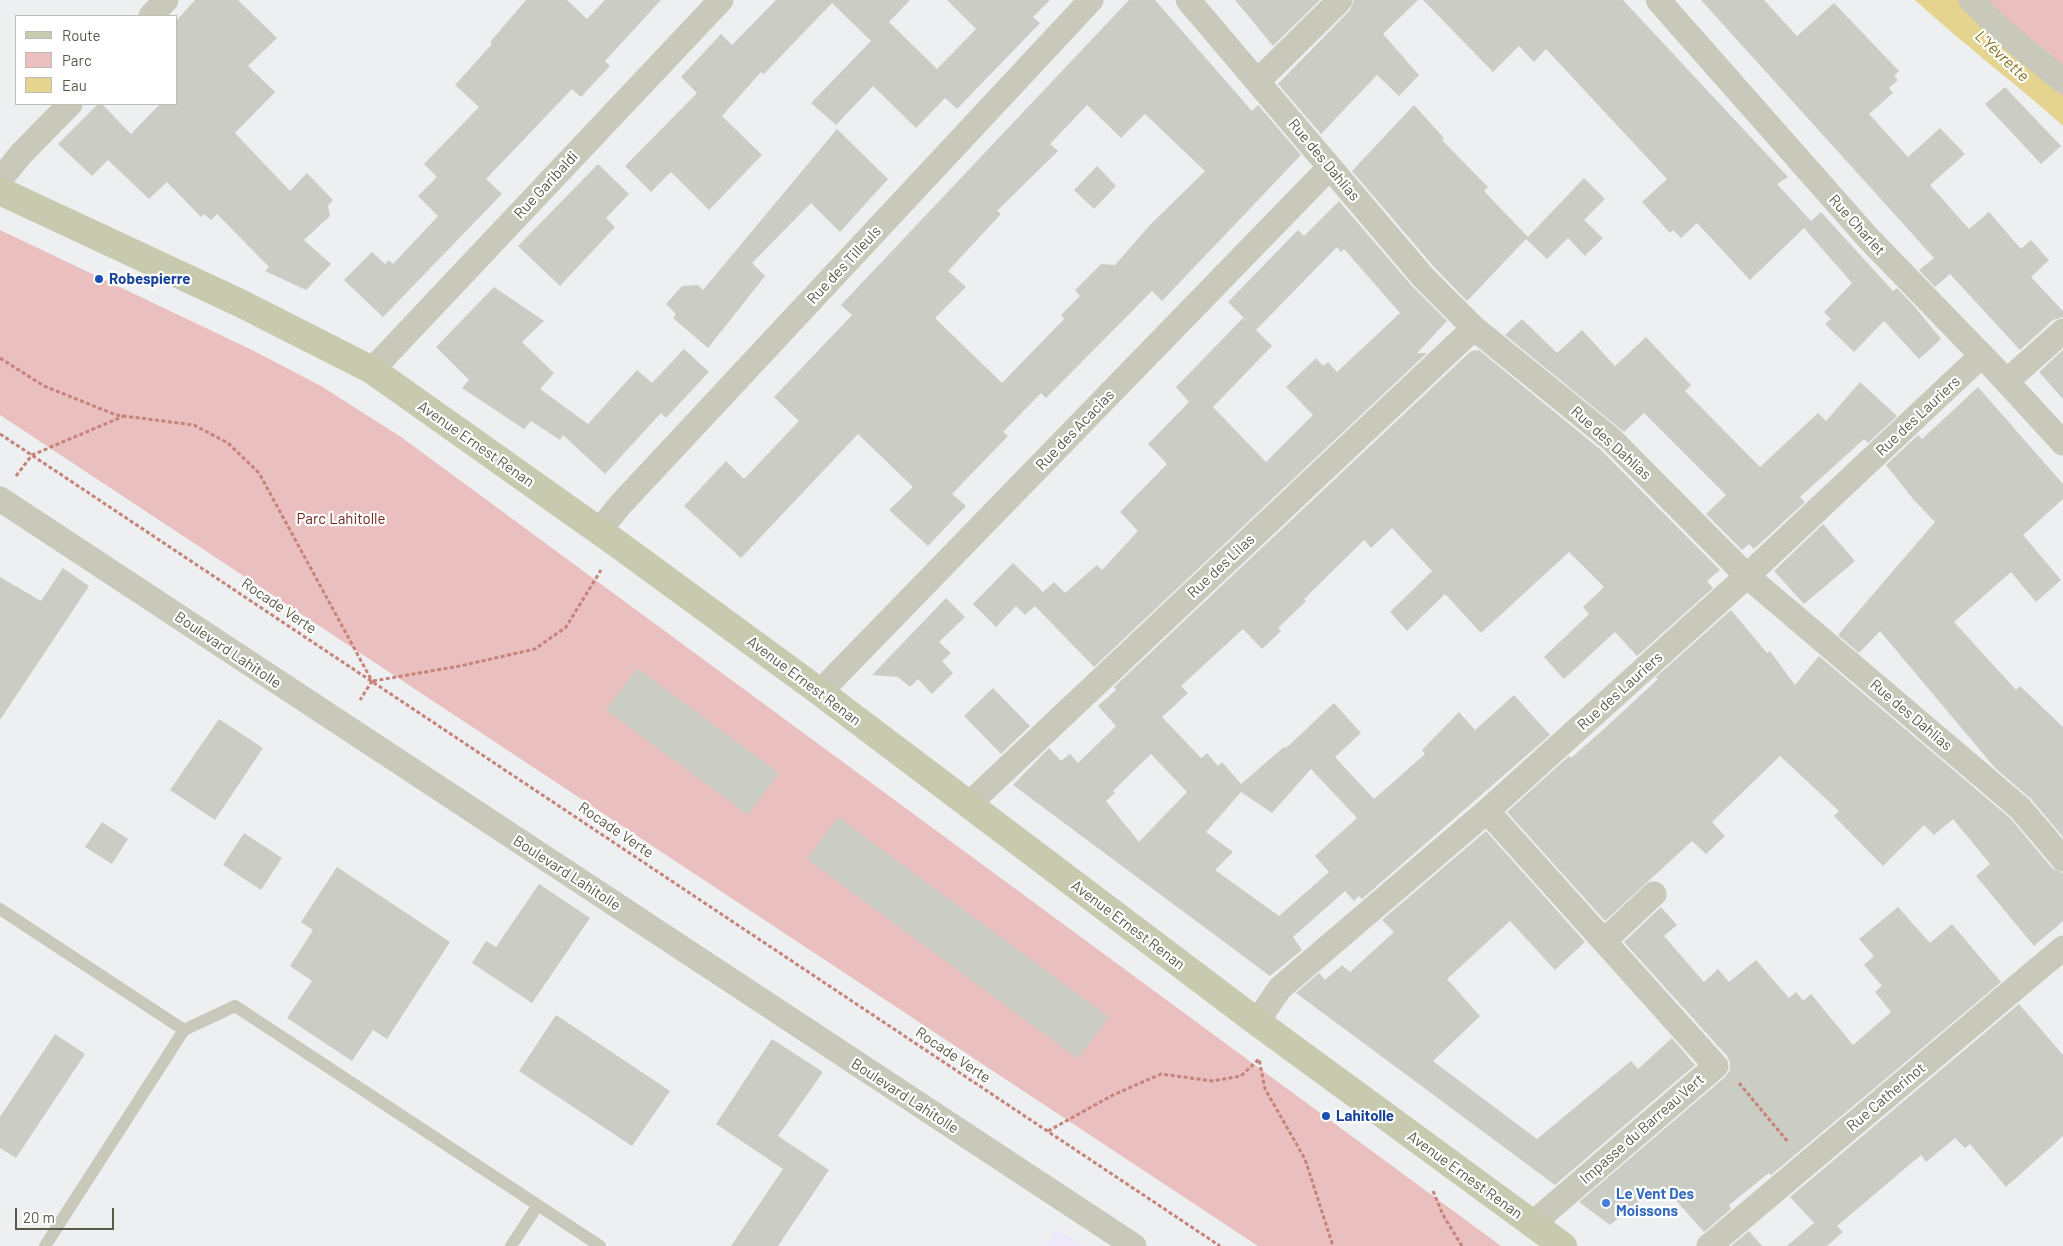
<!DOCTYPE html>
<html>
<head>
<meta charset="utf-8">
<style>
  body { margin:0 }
  #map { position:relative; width:2063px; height:1246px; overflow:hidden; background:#eeeff0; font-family:Barlow,sans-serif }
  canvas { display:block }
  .legend { position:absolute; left:15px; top:15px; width:162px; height:90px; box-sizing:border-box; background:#fff; border:1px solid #bcbdb5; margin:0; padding:6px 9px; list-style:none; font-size:15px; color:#585947 }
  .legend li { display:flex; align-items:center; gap:10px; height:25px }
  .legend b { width:25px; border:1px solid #bcbdb5 }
  .scale { position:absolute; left:15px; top:1208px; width:99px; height:22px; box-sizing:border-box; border:2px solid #585947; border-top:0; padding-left:6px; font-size:15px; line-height:18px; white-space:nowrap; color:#585947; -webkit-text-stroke:4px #fff; paint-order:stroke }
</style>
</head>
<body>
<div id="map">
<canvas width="2063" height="1246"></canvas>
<ul class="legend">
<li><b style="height:6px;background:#c8caaf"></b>Route</li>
<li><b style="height:14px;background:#eabfc0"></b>Parc</li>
<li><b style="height:14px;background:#e4d490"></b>Eau</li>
</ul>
<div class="scale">20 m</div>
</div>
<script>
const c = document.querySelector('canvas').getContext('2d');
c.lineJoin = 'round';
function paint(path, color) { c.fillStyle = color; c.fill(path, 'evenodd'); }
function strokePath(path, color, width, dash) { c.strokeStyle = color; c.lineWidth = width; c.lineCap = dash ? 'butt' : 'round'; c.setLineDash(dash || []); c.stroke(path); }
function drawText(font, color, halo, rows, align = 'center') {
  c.font = font + ' Barlow,sans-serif'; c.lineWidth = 4.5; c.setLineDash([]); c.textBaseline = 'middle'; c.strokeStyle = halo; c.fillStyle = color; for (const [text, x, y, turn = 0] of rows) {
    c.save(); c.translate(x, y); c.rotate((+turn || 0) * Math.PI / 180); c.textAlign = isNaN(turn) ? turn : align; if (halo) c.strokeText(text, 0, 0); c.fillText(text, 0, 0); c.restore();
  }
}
paint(new Path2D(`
  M1057 1228 1084 1246H1045Z`), '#ede8fa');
paint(new Path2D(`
  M1934 0H2063V113Z
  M0 230 252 350 321 386 401 437 1501 1246H1258L0 415Z`), '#eabfc0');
paint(new Path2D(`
  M1915 0H1957L2036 74 2063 96V126C2015 83 1963 44 1915 0Z`), '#e4d490');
paint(new Path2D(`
  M195 0H238L277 38 248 66 275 92 235 133 290 191 307 173 333 200 328 206 330 216 304 240 331 264 306 290 265 271 269 267 217 214 211 220 204 214 201 217 167 182 149 199 108 160 92 176 58 144 98 104H102L131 134 160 104H176V21Z
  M526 0H567L587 19 605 0H661L605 61 610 66 581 97 572 89 486 179 502 194 383 317 344 280 372 252 385 264 389 260 393 264 438 216 418 196 437 177 424 164 479 107 455 85 492 44 490 42Z
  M776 0H910L889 22 937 69 976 29 947 0H1050L1033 17 1040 23 957 109 945 98 916 128 873 86 836 125 811 103 871 41 832 3 764 74 761 72 722 116 762 155 709 210 671 172 651 192 625 166 697 93 681 77 721 34 732 45Z
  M1129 0H1155L1252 111 1258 105 1301 155 1162 301 1152 291 1046 398 1041 393 1003 432 1008 436 952 494 966 506 928 546 889 510 913 487 858 434 741 558 684 506 726 461 744 479 799 421 774 397 852 315 841 305ZM1087 105 1121 138 1145 114 1205 171 1150 225 1115 265 1101 264 1075 290 1080 296 1061 315 1064 319 1002 383 935 318 966 287 948 271 1001 214 997 211 1058 151 1050 144Z
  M1235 0H1320L1273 46Z
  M1354 0H1418L1383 34 1419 75 1399 96 1377 75 1321 134 1278 84 1350 10Z
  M1423 0H1623L1788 177 1777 184 1811 221 1821 212 1893 291 1897 288 1914 306 1941 339 1919 359 1884 321 1854 352 1825 324 1831 319 1824 312 1852 283 1804 228 1750 280 1697 223 1681 238 1673 230 1670 233 1642 202 1667 179 1546 49 1534 62 1519 46 1493 72Z
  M1701 0H1764L1797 36 1834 3 1899 71 1894 76 1898 80 1889 88 1893 93 1869 114 1908 157 1940 128 1965 154 1930 185 1969 229 1989 212 2021 249 2031 240 2049 260 2031 277 2063 311V317L2053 320 2020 350 1950 274 1935 287 1919 270 1934 258Z
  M2005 87 2061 146 2041 164 1985 104Z
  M1414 105 1444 138 1442 140 1488 187 1484 191 1528 237 1467 301 1434 267 1352 171Z
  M837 129 888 179 840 232 811 203 752 263 765 276 708 348 673 318 676 314 666 304 682 286 698 285 703 290Z
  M598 164 629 194 606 218 615 227 560 286 518 246Z
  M1097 166 1116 186 1094 209 1074 190Z
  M1584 178 1605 199 1584 220 1603 238 1585 256 1568 238 1547 259 1526 239Z
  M1339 201 1412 286 1447 321 1417 353H1427L1094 667 1035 606 1025 615 1016 606 996 627 973 604 1013 563 1043 592 1054 582 1065 593 1097 565 1102 570 1138 531 1120 512 1167 464 1148 444 1189 402 1176 387 1243 318 1247 321 1228 302 1298 230 1304 236ZM1337 247 1341 252 1344 249 1400 313 1337 372 1328 362 1323 366 1316 358 1286 387 1313 415 1266 462 1213 407 1272 346 1256 330Z
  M494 287 544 321 522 342 554 373 540 389 588 424 637 370 652 383 684 349 709 372 666 418 661 413 605 474 563 435 560 440 531 421 524 429 462 388 469 380 436 347Z
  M1522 319 1557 353 1582 330 1615 366 1646 337 1691 385 1685 391 1760 467 1818 413 1826 421 1860 382 1897 416 1868 443 1864 439 1800 497 1805 502 1754 549 1749 544 1742 550 1706 514 1726 495 1644 413 1624 432 1505 335Z
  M1479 350 1601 450 1720 570 1707 581 1713 588 1637 656 1615 632 1564 679 1544 657 1589 614 1583 607 1604 587 1569 552 1481 633 1445 594 1407 631 1390 612 1432 571 1392 528 1371 548 1364 540 1304 599 1306 601 1278 628 1281 631 1262 649 1243 629 1181 686 1188 693 1162 717 1201 758 1207 753 1218 766 1222 762 1241 784 1284 747 1286 748 1334 703 1361 733 1335 757 1374 799 1425 754 1422 750 1459 712 1475 730 1514 695 1550 735 1362 899 1359 896 1354 901 1345 891 1293 937 1302 950 1270 976 1013 785 1049 748 1061 761 1070 754 1078 763 1116 726 1098 706 1116 690 1114 687 1471 351ZM1151 754 1187 792 1139 842 1106 801 1115 793 1113 791ZM1311 769 1357 818 1315 856 1329 872 1279 916 1215 870 1233 852 1206 832 1241 792 1272 813Z
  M2063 350V399L2039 372Z
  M1978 387 2063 484V499L2023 535 2061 580 2036 602 2011 572 1954 622 2016 690 2020 686 2063 727V837L2031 799 1995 768 1880 631 1859 653 1838 635 1935 522 1913 499 1886 465 1918 435 1922 439Z
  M1823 524 1855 561 1804 604 1774 571Z
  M63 568 89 586 0 720V577L41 601Z
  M946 598 965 617 939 642 951 653 942 661 953 673 932 694 918 679 910 687 898 677 872 675Z
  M1731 610 1767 653 1770 651 1795 685 1819 656 2010 818 2052 868 2063 873V921L2034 946 1976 876 1990 864 1953 819 1934 835 1924 825 1883 866 1834 816 1839 811 1780 756 1712 822 1725 836 1706 854 1692 841 1605 921 1507 812 1569 756 1571 758 1605 728 1658 679 1656 677Z
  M637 668 779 773 748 815 606 710Z
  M993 688 1030 726 1001 754 964 716Z
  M219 719 263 748 215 820 170 790Z
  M838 817 1109 1017 1078 1059 807 859Z
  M102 822 128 839 112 864 85 847Z
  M1486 831 1585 942 1555 970 1510 921 1447 979 1480 1016 1433 1061 1537 1139 1631 1061 1638 1069 1672 1038 1695 1065 1555 1185 1296 993 1319 973 1325 980 1342 965 1350 972 1394 932 1382 920Z
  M244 833 282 858 261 890 223 865Z
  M337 867 450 942 387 1039 373 1030 352 1061 287 1018 312 981 290 966 313 930 301 922Z
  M539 884 590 918 532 1003 472 963 486 941 496 947Z
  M1661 907 1677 925 1664 936 1704 982 1718 969 1729 982 1756 960 1789 998 1796 992 1803 1001 1811 994 1853 1045 1891 1012 1875 992 1882 986 1864 965 1874 956 1859 939 1898 907 1930 943 1952 924 2001 982 1771 1175 1769 1173 1729 1205 1731 1209 1704 1232 1665 1188 1658 1193 1654 1189 1610 1225 1579 1202 1725 1077 1730 1070V1063L1727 1056 1624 942Z
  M2019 1004 2063 1055V1136L2006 1187 1970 1144 1965 1148 1955 1138 1926 1162 1921 1155 1837 1226 1843 1232 1827 1246H1787L1814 1223 1790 1197Z
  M556 1015 670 1091 632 1146 519 1071Z
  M55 1034 85 1054 16 1158 0 1148V1117Z
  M772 1039 823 1072 778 1136 829 1170 778 1246H731L783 1169 716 1124Z
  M1749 1231 1762 1246H1731Z`), '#cbcdc5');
strokePath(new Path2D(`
  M0 358 44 386 116 415 194 425 228 443 259 473 372 681 360 700
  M0 434 1220 1246
  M16 476 32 455 124 416
  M373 681 460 666 535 649 566 627 601 570
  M1739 1083 1788 1142
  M1048 1131 1113 1095 1161 1074 1213 1081 1241 1076 1259 1059 1265 1089 1305 1159 1333 1246
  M1433 1191 1443 1215 1462 1246`), '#c5837a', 3, [4, 2.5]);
strokePath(new Path2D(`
  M0 909 184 1030 45 1246
  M184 1030 235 1006 600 1246
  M511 1246 538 1205`), '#c8c9ba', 12);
strokePath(new Path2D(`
  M1188 0 1423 277 1474 328 1611 439 1747 576 2020 808 2063 859
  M1658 0 1869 239 1996 370 2063 443
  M1971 0 2001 30 2063 81
  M151 16 166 0
  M1258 81 1340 0
  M0 180 21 154 70 104
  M372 370 721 0
  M2007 381 2063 331
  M0 499 1134 1246
  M599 531 620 505 1091 0
  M820 692 1329 168
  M968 805 1474 328
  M1487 811 1716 1066 1532 1224
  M1604 941 1654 894
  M1257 1022 1280 988 1487 811 1747 576 1982 355
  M1709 1246 2063 948`), '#c8c9ba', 25);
strokePath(new Path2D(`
  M0 191 240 303 372 370 619 545 820 692 1257 1022 1563 1246`), '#c8caaf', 28);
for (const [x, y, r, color] of [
  [99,279,5,"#1a4fb4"],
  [1326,1116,5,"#1a4fb4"],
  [1606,1203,5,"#3f7fe0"]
]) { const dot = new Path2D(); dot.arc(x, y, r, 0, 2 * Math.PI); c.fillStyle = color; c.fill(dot); strokePath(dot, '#fff', 2); }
drawText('15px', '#585947', '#fff', [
  ["Rue des Dahlias",1324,160,50],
  ["Rue Garibaldi",546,185,-47],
  ["Rue Charlet",1857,225,48],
  ["Rue des Tilleuls",844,265,-47],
  ["Rue des Lauriers",1918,416,-43],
  ["Rue des Acacias",1075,430,-46],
  ["Rue des Dahlias",1611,443,42],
  ["Avenue Ernest Renan",476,444,35],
  ["Rue des Lilas",1221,566,-43],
  ["Rocade Verte",279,606,34],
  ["Boulevard Lahitolle",228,650,34],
  ["Avenue Ernest Renan",804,681,37],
  ["Rue des Lauriers",1620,691,-42],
  ["Rue des Dahlias",1911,715,40],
  ["Rocade Verte",616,830,34],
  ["Boulevard Lahitolle",567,873,33],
  ["Avenue Ernest Renan",1128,925,37],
  ["Rocade Verte",953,1055,34],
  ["Boulevard Lahitolle",905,1096,33],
  ["Rue Catherinot",1886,1097,-40],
  ["Impasse du Barreau Vert",1642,1129,-41],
  ["Avenue Ernest Renan",1465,1175,36]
]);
drawText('bold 15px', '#164399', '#fff', [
  ["Robespierre",109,279],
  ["Lahitolle",1336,1116]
], 'left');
drawText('15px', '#74271f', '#fff', [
  ["Parc Lahitolle",341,519]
]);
drawText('bold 15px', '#366cbe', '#fff', [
  ["Le Vent Des",1616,1194],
  ["Moissons",1616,1211]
], 'left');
drawText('italic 16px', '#867217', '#fff', [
  ["L'Yévrette",2002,56,43]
]);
</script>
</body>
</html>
